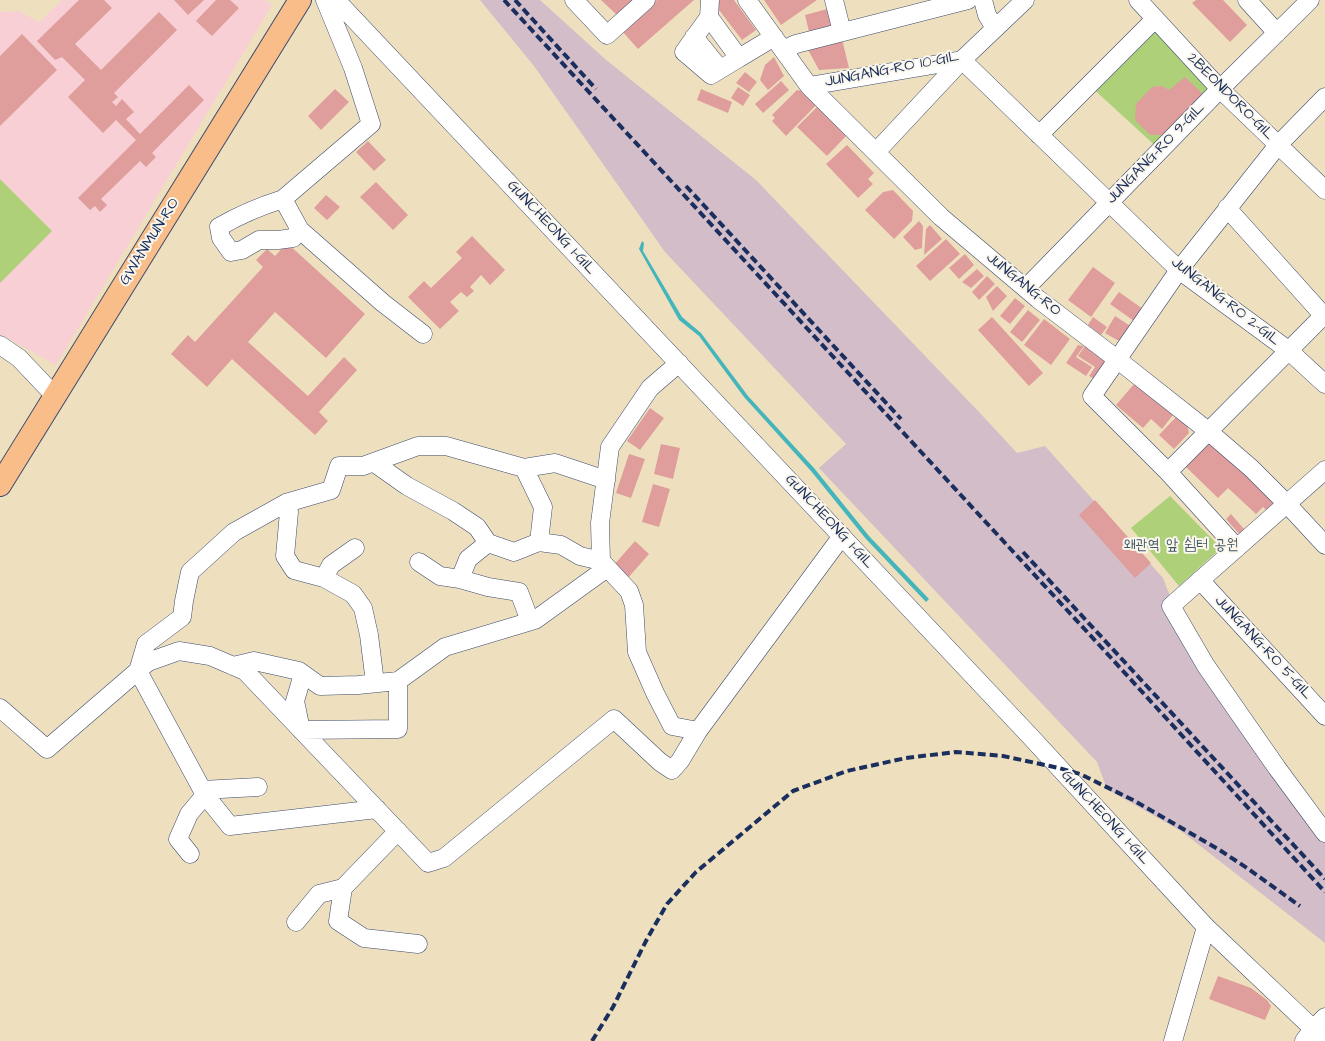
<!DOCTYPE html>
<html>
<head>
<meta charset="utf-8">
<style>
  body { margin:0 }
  canvas { display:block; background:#eee0be }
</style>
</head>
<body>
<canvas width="1325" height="1041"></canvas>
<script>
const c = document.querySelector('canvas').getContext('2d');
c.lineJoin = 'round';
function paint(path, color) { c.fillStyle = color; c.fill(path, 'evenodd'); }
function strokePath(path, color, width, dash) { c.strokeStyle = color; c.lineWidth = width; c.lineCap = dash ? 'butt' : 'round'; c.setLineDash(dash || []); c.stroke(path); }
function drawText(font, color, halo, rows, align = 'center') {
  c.font = font + ' "Architects Daughter","Poor Story",sans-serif'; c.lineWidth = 4; c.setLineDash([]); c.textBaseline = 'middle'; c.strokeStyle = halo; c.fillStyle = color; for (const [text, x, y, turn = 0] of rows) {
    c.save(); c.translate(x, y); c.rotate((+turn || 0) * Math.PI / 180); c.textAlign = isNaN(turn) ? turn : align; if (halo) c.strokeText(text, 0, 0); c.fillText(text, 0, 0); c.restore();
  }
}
paint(new Path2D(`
  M62 0H265L272 5 56 365 0 334V12L19 11 39 22Z`), '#f7cfd5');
paint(new Path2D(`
  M480 0H540L605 59 756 180 979 412 1017 453 1045 446 1163 578 1185 635 1325 835V943L1181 831 1107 789 1097 762 819 468 846 444 665 252 534 66Z`), '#d2bdc8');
paint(new Path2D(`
  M1155 19 1220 89 1160 150 1089 85Z
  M0 179 52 231 0 283Z
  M1170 496 1221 548 1179 586 1131 528Z`), '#add079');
paint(new Path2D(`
  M642 241 644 243 643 251 682 317 701 333 748 396 814 468 869 536 929 599 926 602 866 539 811 471 744 397 699 336 679 320 639 249Z`), '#45b5bc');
paint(new Path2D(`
  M79 0H104L112 8 75 44 101 70 159 12 177 30 114 93 118 97 112 102 116 106 122 99 134 112 126 119 140 134 189 85 204 100 152 153 156 157 146 167 140 161 101 199 107 205 100 212 95 206 90 210 78 198 136 140 116 120 103 133 68 97 85 80 62 57 55 60 37 41Z
  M174 0H204L188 15Z
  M216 0H230L239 8 212 36 196 21Z
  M601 0H634L618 16Z
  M657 0H694L638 49 622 31Z
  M720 0H734L756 30 742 40 716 6Z
  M764 0H817L781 25Z
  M1196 0H1223L1247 25 1230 42 1192 3Z
  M831 8 836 30 810 36 805 15Z
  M22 34 57 70 0 126V56Z
  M842 39 849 68 819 70 806 46Z
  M774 57 784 76 768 90 760 80 765 65Z
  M745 72 757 82 749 92 736 83Z
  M1185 77 1204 95 1166 135H1150L1135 120 1136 104 1152 87 1162 86 1169 90Z
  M781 81 789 90 763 113 755 104Z
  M738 87 750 95 743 106 731 98Z
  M335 89 349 102 321 130 308 116Z
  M701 89 732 102 728 113 697 100Z
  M797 90 802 91 819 102 786 136 772 121 775 118 772 115Z
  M817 107 846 136 827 156 797 127Z
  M368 141 386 160 374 171 356 152Z
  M847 145 874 173 868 179 873 184 858 198 826 164Z
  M376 182 408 215 393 230 360 197Z
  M893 190 913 211 912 221 894 239 865 210 883 192Z
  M326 195 340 207 327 220 314 208Z
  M919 221 923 226 922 248 915 250 903 237Z
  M930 225 942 239 924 255 926 229Z
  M472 236 505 270 490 285 481 275 470 287 474 291 467 297 461 292 450 302 459 311 440 329 408 297 424 281 431 288 462 258 456 252Z
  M946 239 960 254 930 281 916 266Z
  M287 243 365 314 326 358 275 312 248 342 308 396 344 357 357 370 319 412 328 421 315 435 232 359 207 387 171 354 188 335 195 342 263 267 256 260 267 249 275 256Z
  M965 254 974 265 959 279 949 268Z
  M1093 267 1115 283 1091 317 1068 300Z
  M977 269 984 276 971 288 962 282Z
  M987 276 995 284 979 300 972 292Z
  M997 286 1007 296 993 311 986 297Z
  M1119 292 1143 309 1134 321 1110 304Z
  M1015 298 1025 306 1010 324 1000 316Z
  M1028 310 1040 320 1022 342 1010 332Z
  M1115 316 1132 327 1124 340H1117L1105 333Z
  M992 317 1043 373 1029 386 978 330Z
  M1093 317 1107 327 1101 335 1088 325Z
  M1044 319 1070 339 1051 365 1024 345Z
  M1078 345 1084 346 1076 357 1092 367 1086 376 1066 363Z
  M1085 346 1103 358 1107 363 1096 380 1089 376 1095 367 1078 356Z
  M1135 383 1173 415 1162 429 1151 419 1143 428 1116 405Z
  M650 408 664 418 640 450 627 441Z
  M1177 416 1186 420 1189 433 1174 449 1159 435Z
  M1210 441 1278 506 1270 514 1263 507 1256 514 1228 488 1218 498 1185 466Z
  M661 444 680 448 673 479 654 474Z
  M629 454 645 459 631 498 616 493Z
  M653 484 670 489 659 527 642 522Z
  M1095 500 1151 563 1135 578 1079 515Z
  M1231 514 1244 529 1253 521 1258 523 1242 537 1226 519Z
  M635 541 649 554 627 579 613 566Z
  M1218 976 1251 988 1267 1000 1271 1006 1265 1020 1209 999Z`), '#df9e9b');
const minor = new Path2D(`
  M325 0 353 68 371 124 283 199 300 230 383 303 423 334
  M336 0 1029 735 1206 927 1325 1040
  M574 0 607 35 646 0
  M710 0 709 17 739 58 774 37
  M747 0 809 86 941 217 1038 299 1118 360 1208 431 1251 468 1287 504 1325 545
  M834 0 842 32
  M983 0 987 15 995 28
  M1138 0 1220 89 1325 190
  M1247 0 1277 33
  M709 17 684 52 711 75 739 58
  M694 37 720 69
  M783 50 796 44 968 0
  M962 60 1179 270 1288 350 1325 384
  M809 86 962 60
  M1039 135 1155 19
  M876 152 962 60 1025 0
  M283 199C261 206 239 215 219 227L221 238 231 252 242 250 259 240H278L293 238 300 230
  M1227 208 1323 315
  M1026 288 1220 89 1310 0
  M0 345 19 358 55 396
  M679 363 650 388 610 447 600 523 601 561 629 591 634 605 637 652 655 693 672 726 698 731 842 536
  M373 462 407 486 453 511 477 527 488 543 514 552 539 542 561 545 580 556 601 561
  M524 468 543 507 539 542
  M1325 470 1171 606 1206 666 1277 768 1325 833
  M1168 472 1092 396 1179 270 1278 145 1325 97
  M286 503 289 512 285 556 294 570 324 578 353 594 363 608 369 635 375 683
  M1237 548 1168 472 1325 314
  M419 562 440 576 460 579 488 587 519 592 530 621
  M324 578 331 565 355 548
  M460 579 468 559 488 543
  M1200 580 1325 716
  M233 666 254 661 299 671 320 686 358 685 398 681 445 647 535 620 607 568
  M303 674 295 701 301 730 398 729V681
  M0 708 47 749 148 662 179 651 210 656 245 671 428 863 444 858 614 719 660 762 672 770 680 761 698 731
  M202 790 258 787
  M377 809 230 826 205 795 138 671 146 644 182 617 184 601 190 572 234 532 286 503 331 490 339 466H363L418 446H446L524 468 555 463 606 480
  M398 831 343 888 338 921 364 938 418 944
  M190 854 178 839 189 814 205 795
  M296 922 319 894 343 888
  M1173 1041 1206 927
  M1304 1041 1313 1029 1325 1017`);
const major = new Path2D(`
  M0 485 300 0`);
strokePath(minor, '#3b4a6c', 19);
strokePath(major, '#3b4a6c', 24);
strokePath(minor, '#fff', 18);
strokePath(major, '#f8bd89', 22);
strokePath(new Path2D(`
  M504 0 1102 648 1325 892
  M515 0 596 89
  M686 186 901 419
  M1023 552 1325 879
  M592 1041 613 1007 647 939 667 904 696 872 793 791 847 771 906 758 956 752 1003 756 1059 768 1080 774 1133 800 1218 849 1247 868 1300 906`), '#1b2f5e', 4, [8, 4]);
drawText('15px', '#1b2f5e', '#fbf7ec', [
  ["JUNGANG-RO 10-GIL",892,70,-11],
  ["2BEONDORO-GIL",1230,97,45],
  ["JUNGANG-RO 9-GIL",1156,154,-46],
  ["GUNCHEONG 1-GIL",551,228,47],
  ["GWANMUN-RO",150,242,-58],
  ["JUNGANG-RO",1023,285,39],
  ["JUNGANG-RO 2-GIL",1225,302,38],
  ["GUNCHEONG 1-GIL",829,522,47],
  ["JUNGANG-RO 5-GIL",1263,648,47],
  ["GUNCHEONG 1-GIL",1105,818,47]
]);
drawText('15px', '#405765', '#fbf7ec', [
  ["왜관역 앞 쉼터 공원",1181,546]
]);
</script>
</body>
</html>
